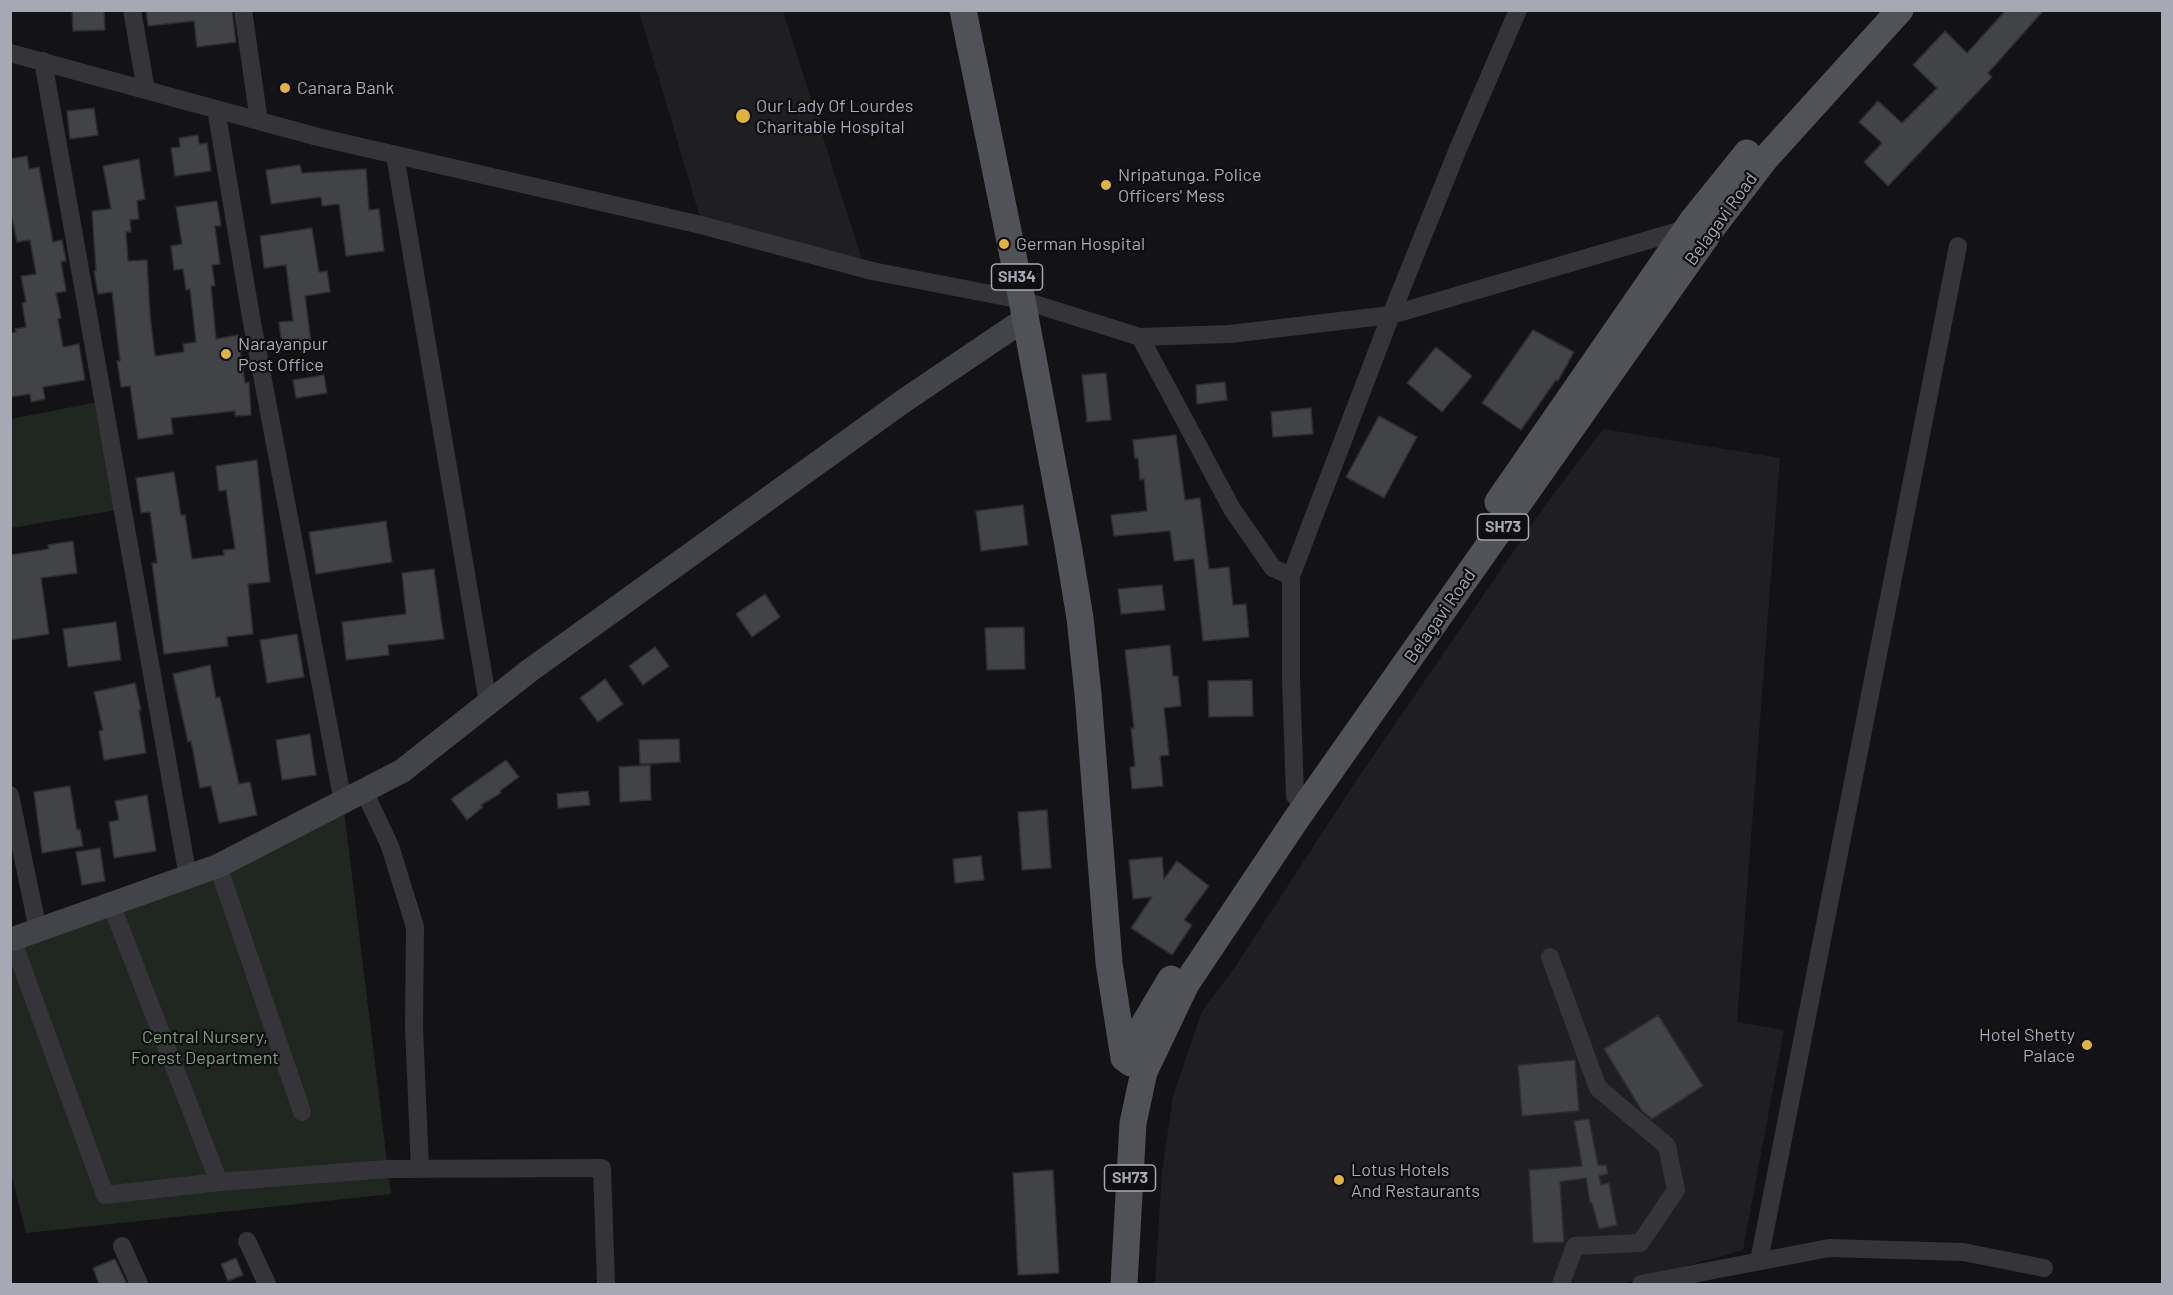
<!DOCTYPE html>
<html>
<head>
<meta charset="utf-8">
<style>
  body { margin:0 }
  #map { position:relative; width:2173px; height:1295px; overflow:hidden; background:#131315; font-family:Barlow,sans-serif }
  canvas { display:block }
  .frame { position:absolute; inset:0; border:12px solid #a6a9b4; pointer-events:none }
</style>
</head>
<body>
<div id="map">
<canvas width="2173" height="1295"></canvas>
<div class="frame"></div>
</div>
<script>
const c = document.querySelector('canvas').getContext('2d');
c.lineJoin = 'round';
function paint(path, color) { c.fillStyle = color; c.fill(path, 'evenodd'); }
function strokePath(path, color, width, dash) { c.strokeStyle = color; c.lineWidth = width; c.lineCap = dash ? 'butt' : 'round'; c.setLineDash(dash || []); c.stroke(path); }
function drawText(font, color, halo, rows, align = 'center') {
  c.font = font + ' Barlow,sans-serif'; c.lineWidth = 4.5; c.setLineDash([]); c.textBaseline = 'middle'; c.strokeStyle = halo; c.fillStyle = color; for (const [text, x, y, turn = 0] of rows) {
    c.save(); c.translate(x, y); c.rotate((+turn || 0) * Math.PI / 180); c.textAlign = isNaN(turn) ? turn : align; if (halo) c.strokeText(text, 0, 0); c.fillText(text, 0, 0); c.restore();
  }
}
paint(new Path2D(`
  M639 11H783L863 263 701 221Z
  M1603 429 1780 458 1737 1022 1784 1030 1743 1250 1622 1284H1155L1162 1171 1173 1096 1202 1011 1233 970 1356 781 1546 504Z`), '#1f1f21');
paint(new Path2D(`
  M103 401 123 509 11 528V419Z
  M343 802 391 1194 26 1233 11 1174 10 940Z`), '#202721');
const building = new Path2D(`
  M72 10H104L105 30 73 31Z
  M146 10H232L236 42 197 47 194 21 148 26Z
  M2006 10H2044L1988 73 1992 77 1888 186 1864 162 1882 143 1859 122 1878 101 1902 123 1937 88 1913 65 1945 31 1967 53Z
  M94 108 98 135 70 139 67 111Z
  M198 135 199 144 207 143 211 171 175 176 171 148 180 147 179 138Z
  M27 156 29 169 39 167 53 242 62 240 66 261 61 262 66 291 56 293 61 318 58 319 63 347 79 344 85 380 43 387 45 399 31 402 30 394 10 397V333L16 332 15 329 26 327 22 303 26 302 21 276 36 274 30 240 17 242 10 209V159Z
  M139 159 145 199 137 201 139 219 130 220 131 232H126L128 261 147 260 150 314 155 356 184 352 183 344 196 342 190 289 186 290 183 269 174 270 171 246 182 244 176 207 217 201 221 226H215L220 264 212 265 215 286H211L216 339 238 335 245 383 249 382 251 415 235 416V411L171 418 173 434 138 439 130 386 121 387 117 361H120L112 292 98 294 94 271 96 270 92 211 111 209 103 166Z
  M300 165 302 173 366 169 369 210 379 209 384 251 346 256 339 204 322 206 321 197 271 204 266 170Z
  M312 228 319 272 327 271 330 292 305 296 311 342 282 345 279 322 293 321 286 265 264 268 260 236Z
  M1533 330 1574 352 1558 381 1556 380 1521 430 1482 403Z
  M1436 347 1472 376 1442 412 1407 383Z
  M1106 373 1111 420 1087 422 1082 375Z
  M324 375 327 393 296 398 293 380Z
  M1225 382 1227 400 1197 404 1196 385Z
  M1311 408 1313 434 1273 437 1271 412Z
  M1379 416 1417 437 1384 498 1346 477Z
  M1176 435 1185 500 1200 498 1209 569 1229 567 1233 605 1246 604 1249 637 1203 641 1194 559 1174 561 1170 531 1114 536 1111 515 1147 511 1144 479 1140 480 1138 458 1135 459 1133 440Z
  M257 460 270 582 248 584 253 634 227 637 228 646 164 654 152 563H157L150 512 141 513 136 478 174 472 181 515H185L192 559 224 555 223 550 235 549 226 490 219 491 216 466Z
  M1023 505 1028 545 981 551 976 511Z
  M386 521 392 562 316 574 309 532Z
  M73 541 77 573 41 578 49 634 10 640V555L49 549 48 545Z
  M434 569 444 639 388 645 389 655 346 660 342 622 406 614 402 573Z
  M1162 585 1165 610 1121 614 1118 589Z
  M765 594 780 617 752 637 736 614Z
  M116 622 121 660 68 667 63 629Z
  M1024 627 1025 669 987 670 985 628Z
  M297 634 304 677 267 683 260 640Z
  M1170 645 1173 676H1178L1181 706 1164 708 1169 755 1160 756 1163 786 1132 789 1130 767 1135 766 1131 728H1134L1125 650Z
  M655 647 669 666 643 685 629 666Z
  M210 665 216 698 220 697 239 784 250 782 257 815 219 823 211 786 200 788 191 741 188 742 173 674Z
  M605 679 623 704 598 722 580 698Z
  M1252 680 1253 716 1209 717 1208 681Z
  M135 683 141 710H139L146 753 104 760 99 731 103 730 94 692Z
  M310 734 316 775 282 780 276 740Z
  M679 739 680 762 640 764 639 740Z
  M506 760 519 777 500 791 501 793 481 805 483 807 467 820 451 799Z
  M650 765 651 800 620 802 619 767Z
  M70 786 77 830 80 829 83 846 42 853 34 792Z
  M588 791 590 805 558 808 557 794Z
  M147 795 156 851 114 858 109 822 119 820 115 801Z
  M1047 810 1051 868 1022 870 1018 812Z
  M100 848 105 881 82 885 76 852Z
  M981 856 984 880 955 883 953 859Z
  M1162 857 1164 879 1177 861 1209 886 1184 920 1192 925 1172 955 1131 928 1152 897 1133 899 1129 860Z
  M1658 1015 1703 1086 1652 1119 1642 1111 1604 1049Z
  M1575 1060 1579 1111 1522 1116 1518 1065Z
  M1589 1119 1598 1165H1606L1608 1174 1599 1176 1601 1185 1609 1183 1617 1225 1599 1229 1592 1203H1590L1586 1178 1560 1182 1564 1242 1533 1243 1529 1170 1582 1166 1574 1121Z
  M1053 1170 1059 1273 1018 1275 1013 1173Z
  M236 1258 243 1275 228 1281 221 1264Z
  M115 1259 127 1284H99L93 1268Z`);
paint(building, '#424347');
strokePath(building, '#2e2d30', 1.5);
strokePath(new Path2D(`
  M132 10 146 90
  M243 10 259 121
  M10 53 318 137 701 225 872 271 1022 300 1140 337 1230 334 1391 315 1686 229
  M43 61 188 877
  M216 109 251 317 343 802
  M395 155 488 703
  M1140 337 1232 509 1273 568 1291 576
  M364 791 390 846 415 927 414 1027 420 1169
  M10 795 38 930
  M1295 796 1291 678V576L1391 315 1458 149 1518 10
  M218 866 302 1112
  M111 904 219 1182 387 1169 602 1168 606 1284
  M12 939 105 1195 219 1182
  M1550 957 1598 1088 1667 1146 1676 1190 1640 1243 1575 1246 1561 1284
  M247 1241 267 1284
  M122 1246 139 1284
  M1759 1261 1958 246
  M1641 1284 1829 1248 1963 1252 2044 1268`), '#353539', 18);
strokePath(new Path2D(`
  M10 940 218 866 402 771 529 671 905 400 1025 319`), '#434449', 24);
strokePath(new Path2D(`
  M963 10 1022 300 1068 545 1080 618 1088 694 1109 963 1124 1058 1131 1063
  M1498 502 1693 220 1747 153
  M1124 1058 1171 979
  M1124 1284 1133 1123 1144 1072 1186 984 1297 818 1715 224 1765 159 1900 10`), '#515258', 27);
for (const [x, y, r, color] of [
  [285,88,6,"#e0b340"],
  [743,116,8,"#e0b340"],
  [1106,185,6,"#e0b340"],
  [1004,244,6,"#e0b340"],
  [226,354,6,"#e0b340"],
  [2087,1045,6,"#e0b340"],
  [1339,1180,6,"#e0b340"]
]) { const dot = new Path2D(); dot.arc(x, y, r, 0, 2 * Math.PI); c.fillStyle = color; c.fill(dot); strokePath(dot, '#0e0e10', 2); }
for (const [x, y, w] of [
  [1017,277,51],
  [1503,527,51],
  [1130,1178,51]
]) { const box = new Path2D(); box.roundRect(x - w / 2, y - 13, w, 26, 4.5); c.fillStyle = '#0e0e10'; c.fill(box); strokePath(box, '#a6a9b4', 1.5); }
drawText('bold 16px', '#a6a9b4', null, [
  ["SH34",1017,277],
  ["SH73",1503,527],
  ["SH73",1130,1178]
]);
drawText('18px', '#a6a9b4', '#0e0e10', [
  ["Canara Bank",297,88],
  ["Our Lady Of Lourdes",756,106],
  ["Charitable Hospital",756,127],
  ["Nripatunga. Police",1118,175],
  ["Officers' Mess",1118,196],
  ["German Hospital",1016,244],
  ["Narayanpur",238,344],
  ["Post Office",238,365],
  ["Hotel Shetty",2075,1035,"right"],
  ["Palace",2075,1056,"right"],
  ["Lotus Hotels",1351,1170],
  ["And Restaurants",1351,1191]
], 'left');
drawText('18px', '#a6a9b4', '#0e0e10', [
  ["Belagavi Road",1721,219,-54],
  ["Belagavi Road",1440,616,-55]
]);
drawText('18px', '#7f9d82', '#0e0e10', [
  ["Central Nursery,",205,1037],
  ["Forest Department",205,1058]
]);
</script>
</body>
</html>
